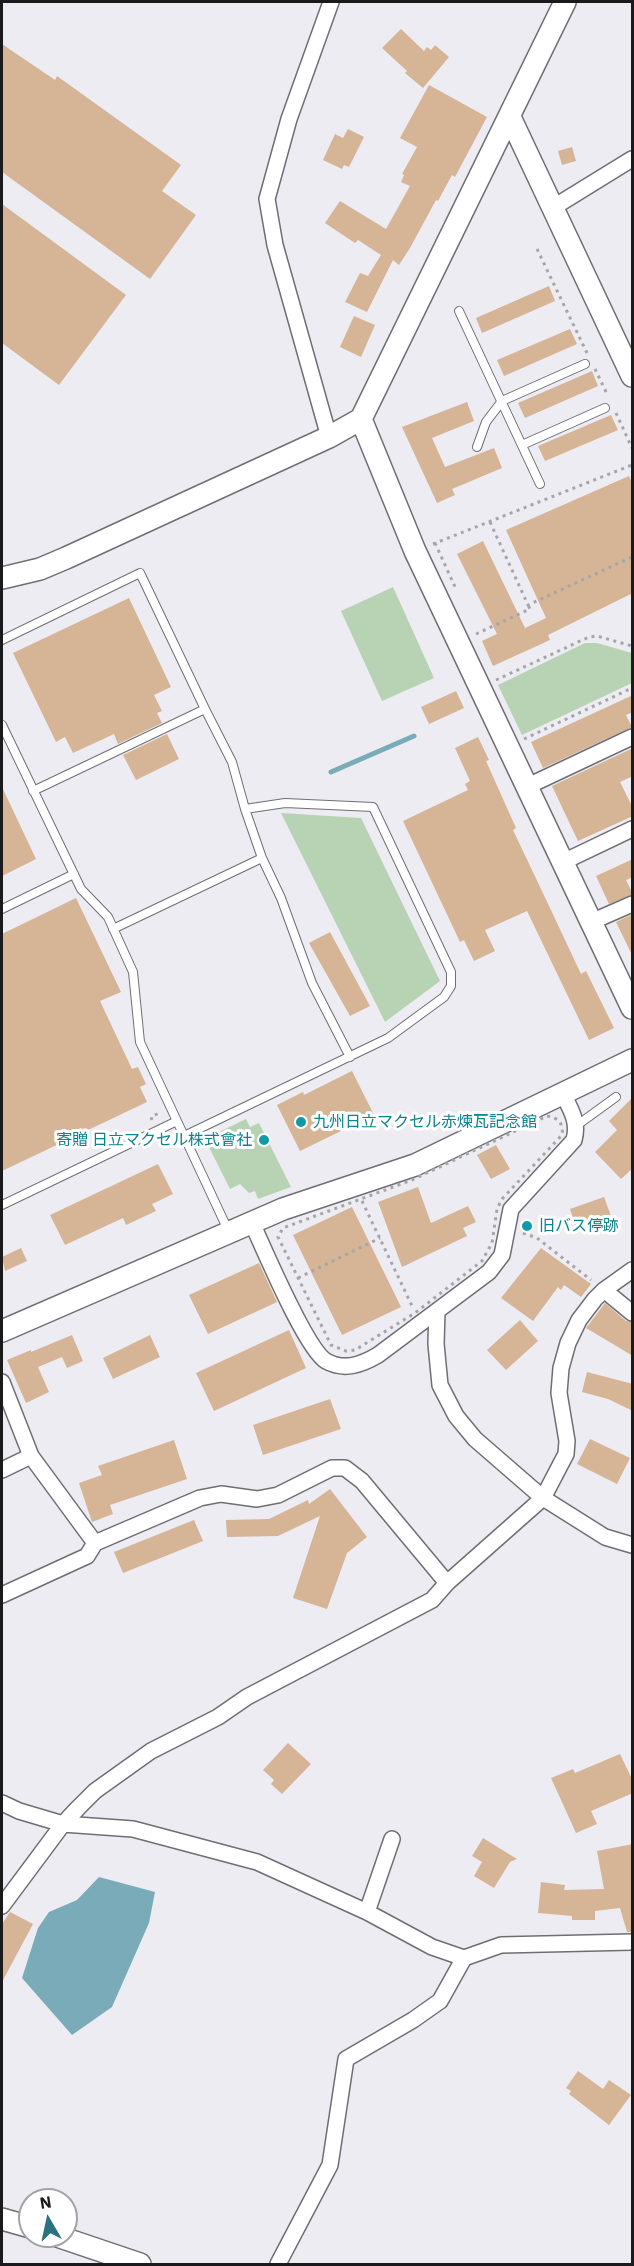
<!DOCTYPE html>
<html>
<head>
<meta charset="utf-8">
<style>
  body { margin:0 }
  #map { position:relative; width:634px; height:2266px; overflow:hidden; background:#ececf2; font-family:"IBM Plex Sans",sans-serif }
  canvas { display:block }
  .frame { position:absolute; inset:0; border:3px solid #1a1a1c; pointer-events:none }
  .north { position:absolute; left:18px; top:2188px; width:60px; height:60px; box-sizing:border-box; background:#fff; border:2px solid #a3a3a4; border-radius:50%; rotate:351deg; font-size:16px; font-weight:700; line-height:24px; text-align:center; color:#1a1a1c }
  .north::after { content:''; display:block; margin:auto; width:21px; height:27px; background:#2d7281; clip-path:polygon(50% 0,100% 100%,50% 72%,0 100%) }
</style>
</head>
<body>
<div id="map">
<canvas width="634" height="2266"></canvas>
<div class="frame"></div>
<div class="north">N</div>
</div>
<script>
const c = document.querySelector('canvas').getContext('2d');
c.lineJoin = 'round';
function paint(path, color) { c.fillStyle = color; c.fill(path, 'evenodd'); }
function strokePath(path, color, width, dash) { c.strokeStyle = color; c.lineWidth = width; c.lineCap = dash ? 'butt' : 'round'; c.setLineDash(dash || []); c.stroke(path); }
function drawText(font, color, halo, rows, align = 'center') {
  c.font = font + ' "IBM Plex Sans","Noto Sans JP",sans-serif'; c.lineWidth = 6; c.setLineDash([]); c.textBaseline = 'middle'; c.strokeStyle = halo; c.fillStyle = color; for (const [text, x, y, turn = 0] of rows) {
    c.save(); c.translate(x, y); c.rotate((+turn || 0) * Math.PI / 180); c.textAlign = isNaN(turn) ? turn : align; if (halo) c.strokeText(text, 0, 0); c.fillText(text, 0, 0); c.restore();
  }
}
paint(new Path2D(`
  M393 587 434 678 382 701 341 611Z
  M585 643H597L632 653V683L522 735 498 685Z
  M281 813 361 818 440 981 385 1022Z
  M246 1119 250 1127 259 1123 291 1187 258 1199 255 1191 249 1193 240 1184 230 1189 207 1143 209 1137Z`), '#b7d3b4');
paint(new Path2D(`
  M99 1877 155 1892 149 1923 112 2007 72 2035 22 1978 38 1928 49 1912 77 1900Z`), '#79acb8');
strokePath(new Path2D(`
  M331 772 414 736`), '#79acb8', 5);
paint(new Path2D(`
  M401 29 424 51 427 47 431 50 435 45 449 57 423 88 405 73 407 71 382 48Z
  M2 44 55 80 57 76 181 165 162 191 196 215 150 279 2 172Z
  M429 85 487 117 455 177 452 175 438 201 436 200 410 248 399 265 393 260 367 312 345 302 360 273 368 276 381 255 358 240 355 243 325 223 340 201 386 229 410 186 401 182 404 175 402 174 417 147 400 138Z
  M348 129 364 137 349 167 344 165 342 169 323 160 335 134 343 138Z
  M572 147 576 161 562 165 558 151Z
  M2 204 126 295 59 385 2 343Z
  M549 286 555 301 482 333 476 318Z
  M354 316 375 325 361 357 340 347Z
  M570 329 577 344 504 376 497 360Z
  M592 371 598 386 525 418 518 403Z
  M467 402 474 421 432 438 445 467 494 448 502 468 452 489 455 495 437 503 402 427Z
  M611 415 618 430 545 461 538 446Z
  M629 476 633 485V593L548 635 550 640 493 666 482 641 497 634 457 554 483 541 525 628 546 618 506 530Z
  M129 598 171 687 154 695 162 711 157 713 162 723 118 744 114 734 73 753 65 737 56 742 13 653Z
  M456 691 464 708 429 724 421 707Z
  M633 695V712L626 715 632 727 543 768 531 742Z
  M167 734 179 759 136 780 123 755Z
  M478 737 489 760 486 761 516 828 513 830 550 908 581 974 586 971 614 1028 589 1040 527 911 485 930 495 951 474 961 464 940 460 942 403 821 468 790 465 784 470 781 455 748Z
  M633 748V776L620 782 633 808V816L578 841 552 786Z
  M2 787 36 859 2 876Z
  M633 859V877L626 880 633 894 609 904 596 876Z
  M76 898 121 992 100 1001 132 1069 138 1067 146 1084 140 1087 147 1102 2 1171V934Z
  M633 914V957L616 922Z
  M330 932 370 1006 350 1016 309 943Z
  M352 1071 374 1115 300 1151 277 1105 303 1092 304 1095Z
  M633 1097V1168L621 1179 595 1152 617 1130 609 1121Z
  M496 1145 510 1169 491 1179 477 1155Z
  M158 1164 173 1194 152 1204 156 1211 126 1225 123 1218 65 1245 50 1215Z
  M418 1187 431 1223 468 1206 476 1222 463 1228 467 1236 402 1267 378 1202Z
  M604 1197 611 1216 577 1229 570 1209Z
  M352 1207 401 1307 342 1335 293 1235Z
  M21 1248 27 1261 5 1271 2 1257Z
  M541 1248 591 1284 581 1297 564 1285 561 1290 558 1287 533 1321 501 1298Z
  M259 1263 277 1302 208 1334 189 1295Z
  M605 1303 626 1321 633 1322V1356L586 1328Z
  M520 1320 538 1341 506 1370 487 1350Z
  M289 1330 306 1368 214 1411 196 1373Z
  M72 1335 83 1361 67 1368 62 1357 38 1367 49 1392 26 1403 7 1360 31 1350V1352Z
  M150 1335 160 1357 113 1379 103 1358Z
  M587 1372 633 1384V1411L608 1399 582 1392Z
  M330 1399 341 1429 263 1455 253 1425Z
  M590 1439 630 1458 617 1484 577 1464Z
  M174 1440 187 1479 110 1505 113 1514 92 1522 79 1483 102 1475 98 1466Z
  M330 1489 367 1537 347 1553 327 1609 293 1598 320 1516 278 1536 227 1537 226 1520 269 1519 308 1500 309 1504Z
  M194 1520 203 1541 123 1573 114 1552Z
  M288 1743 311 1764 282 1794 271 1784 274 1780 263 1770Z
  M620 1754 633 1781V1793L591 1811 597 1824 576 1833 551 1778 573 1769 575 1773Z
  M483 1838 517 1859 510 1862 494 1888 474 1876 482 1862 472 1856Z
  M633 1844V1932H627L620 1908 595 1911V1920H572V1916L538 1913 541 1882 565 1885 564 1890 604 1889 597 1851Z
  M10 1912 33 1924 2 1982V1924Z
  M578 2071 603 2089 609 2080 631 2095 609 2125 569 2094 571 2091 566 2088Z`), '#d6b496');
const lane = new Path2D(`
  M459 311 540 484
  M522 445 605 408
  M477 447 486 422 502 401 585 364
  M2 640 140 573 205 709 33 791
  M205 709 232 762 245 809 262 858 281 898 312 983 350 1057
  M2 725 81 889 108 917 133 972 140 1042 228 1230
  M2 909 74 874
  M113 929 262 858
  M576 1126 616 1097
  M184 1136 388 1038 444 997 451 986V972L373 807 285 803 245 809
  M2 1205 177 1121`);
const street = new Path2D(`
  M554 207 632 159
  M329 437 275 245 267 199 289 119 331 2
  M528 786 632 737
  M563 862 632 829
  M591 922 632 904
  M252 1223C264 1249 306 1349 326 1361 344 1371 361 1365 378 1355L489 1272 502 1255 511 1209 574 1140C579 1122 571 1110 563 1094
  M604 1290 632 1313
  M437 1311 436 1344 440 1385 456 1416 475 1439 543 1498 605 1537 632 1545
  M2 1382 31 1456 95 1543
  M2 1470 31 1456
  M2 1595 87 1556 95 1543 200 1498 221 1494 257 1499 278 1495 332 1468H345L362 1481 447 1583
  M2 1803 19 1811 63 1824 133 1829 257 1862 367 1912 432 1947 464 1958 501 1945 632 1942
  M2 1906 63 1824 78 1808 95 1791 151 1751 218 1717 247 1697 432 1600 447 1583 543 1498 566 1454 567 1441 559 1393 561 1368 568 1343 579 1320 595 1299 604 1290 632 1270
  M367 1912 392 1839
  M278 2264 330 2165 346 2059 413 2020 440 2001 464 1958`);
const secondary = new Path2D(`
  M510 117 632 376
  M361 419 415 551 632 1008
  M2 578 40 569 66 558 329 437 361 419 565 2
  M2 1331 283 1209 415 1165 632 1060
  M2 2219 30 2227
  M57 2236 140 2264`);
strokePath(lane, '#6e6f74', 10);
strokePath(street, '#6e6f74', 18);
strokePath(secondary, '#6e6f74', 24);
strokePath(new Path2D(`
  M537 249 587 353
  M595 369 608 396
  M616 413 632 448
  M490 522 528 605 632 557
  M435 543 456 589
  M433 544 632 465
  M476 634 530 609 528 605
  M496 680 589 637 597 636 632 646
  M524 739 632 688
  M547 1116C558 1117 564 1124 562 1135L502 1199 497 1209 492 1243 482 1261 415 1313 355 1350 346 1351 331 1345 278 1237 283 1228 412 1180Z
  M152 1120 151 1117 161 1112
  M163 1142 167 1148
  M362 1201 413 1308
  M523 1233 537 1238 591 1280
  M298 1278 380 1238`), '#a5a5aa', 3, [3, 4.5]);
strokePath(lane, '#fff', 8);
strokePath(street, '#fff', 15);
strokePath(secondary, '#fff', 21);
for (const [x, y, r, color] of [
  [301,1122,6,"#0f9aa8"],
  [264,1140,6,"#0f9aa8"],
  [527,1226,6,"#0f9aa8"]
]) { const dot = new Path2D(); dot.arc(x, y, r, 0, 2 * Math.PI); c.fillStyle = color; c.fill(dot); strokePath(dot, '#fff', 2); }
drawText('16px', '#0d838f', '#fff', [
  ["九州日立マクセル赤煉瓦記念館",313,1122],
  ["寄贈 日立マクセル株式會社",252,1140,"right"],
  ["旧バス停跡",539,1226]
], 'left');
</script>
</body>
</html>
